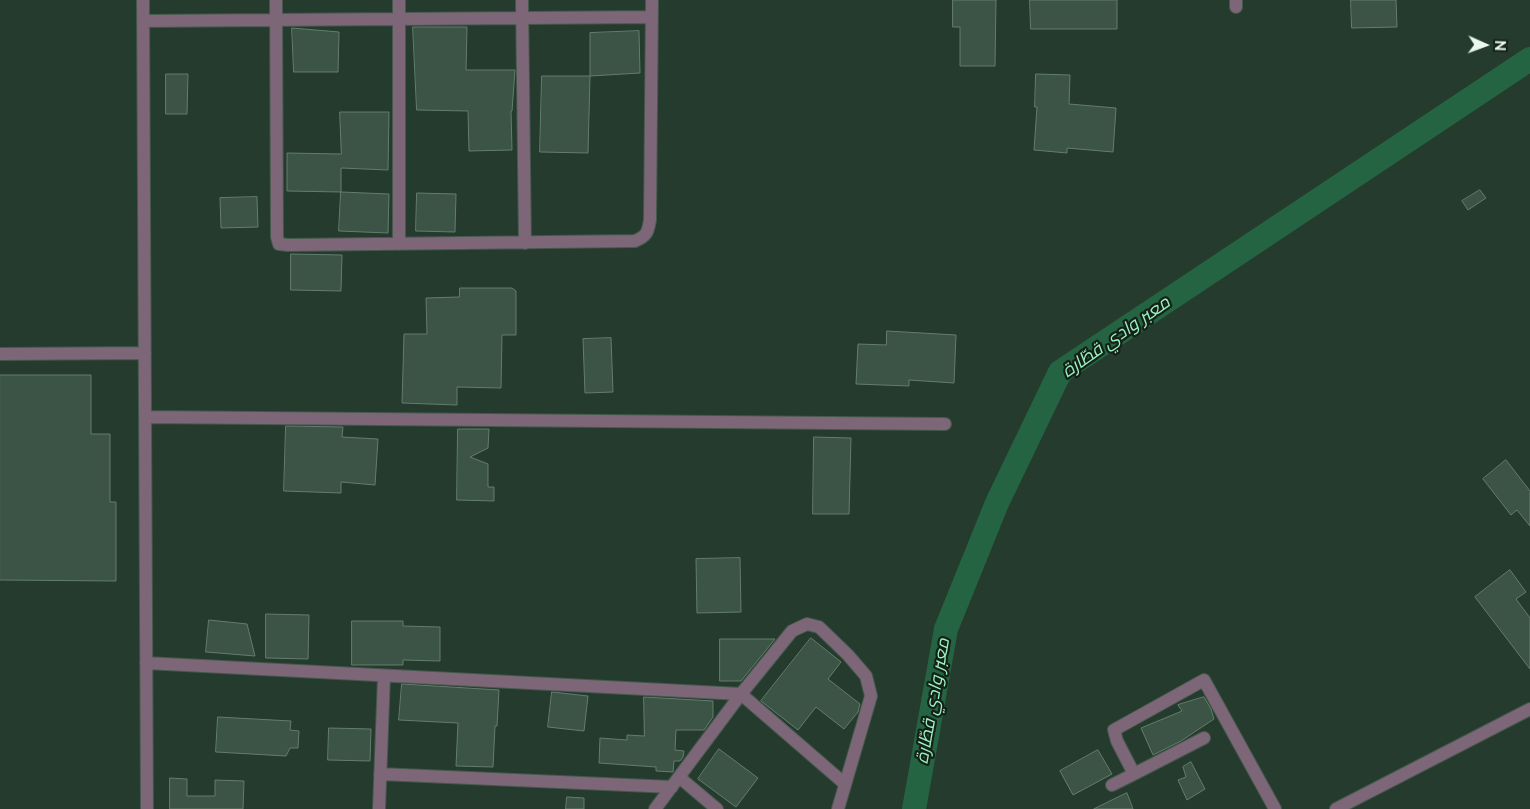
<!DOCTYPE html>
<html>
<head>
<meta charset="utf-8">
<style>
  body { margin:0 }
  #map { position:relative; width:1530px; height:809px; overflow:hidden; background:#243b2d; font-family:Raleway,sans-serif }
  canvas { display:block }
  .north { position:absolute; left:1460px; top:20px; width:50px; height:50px; -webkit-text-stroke:4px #152019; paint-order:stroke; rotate:92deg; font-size:14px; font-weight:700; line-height:20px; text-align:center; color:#eaf8ef }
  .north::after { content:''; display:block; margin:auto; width:18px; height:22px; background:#eaf8ef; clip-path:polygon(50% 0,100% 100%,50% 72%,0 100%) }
</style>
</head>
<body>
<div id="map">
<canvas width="1530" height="809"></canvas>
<div class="north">N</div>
</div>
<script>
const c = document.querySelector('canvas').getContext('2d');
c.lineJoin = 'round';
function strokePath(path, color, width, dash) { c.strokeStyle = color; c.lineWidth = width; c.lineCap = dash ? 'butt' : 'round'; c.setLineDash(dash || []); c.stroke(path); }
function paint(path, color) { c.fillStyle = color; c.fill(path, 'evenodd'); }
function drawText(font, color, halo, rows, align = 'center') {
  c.font = font + ' Raleway,Cairo,sans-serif'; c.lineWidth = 4.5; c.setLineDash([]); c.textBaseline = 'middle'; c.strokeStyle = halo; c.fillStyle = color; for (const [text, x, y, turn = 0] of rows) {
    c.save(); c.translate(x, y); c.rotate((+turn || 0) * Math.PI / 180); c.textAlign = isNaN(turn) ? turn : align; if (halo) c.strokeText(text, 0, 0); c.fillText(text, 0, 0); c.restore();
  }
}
strokePath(new Path2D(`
  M914 809 946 629 997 503 1060 372 1530 59`), '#256442', 24);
const building = new Path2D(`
  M953 0H996L995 66H960V27H953Z
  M1030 0H1117V29H1031Z
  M1351 0H1396L1397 27 1352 28Z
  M413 27H467L466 70H515L512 111H511L512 150 469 151 468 111 417 110Z
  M292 28 339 32 338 72H294Z
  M639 31 640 73 590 76V33Z
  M166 74H188L187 114H166Z
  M1036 74 1070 75 1069 104 1116 108 1113 152 1067 148V153L1034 150 1037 107H1035Z
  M542 76H590L588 153 540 152Z
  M340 112H389L388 170 341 168V192L287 191V153L341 154Z
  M1480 190 1486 198 1468 210 1462 201Z
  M341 192 389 194 388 233 339 231Z
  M417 193 456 194 455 232 416 231Z
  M257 197 258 227 221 228 220 198Z
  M291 254 342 255 341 291 291 290Z
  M460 288H512L516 291V335H502L501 388 457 387V405L402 403 404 334H427L426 298 459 297Z
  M887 331 956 335 954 383 909 380V386L856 384 858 344 886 345Z
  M611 338 613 392 585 393 583 339Z
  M0 375H91V434H110V502H116V581L0 580Z
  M286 426 343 427 342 437 378 439 375 485 341 482V493L284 491Z
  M458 429H489L488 448 470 457 488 464V487H494V501L457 500Z
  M814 437 851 438 849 514H813Z
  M1506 460 1530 491V526L1517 510 1511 515 1483 479Z
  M740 558 741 612 697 613 696 559Z
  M1510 570 1526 592 1516 599 1530 618V669L1475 597Z
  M266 614 309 615 308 659 266 658Z
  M209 620 247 624 255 656 206 652Z
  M352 621H403V626L440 627V661L403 660V665H352Z
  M811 638 841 662 828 679 860 704 858 712 844 729 816 707 798 730 761 701Z
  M720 639H775L741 681H720Z
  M402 684 499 690 497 726H495L493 767 456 766 458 723 399 720Z
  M552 692 588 696 584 731 548 727Z
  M644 697 713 701V717L704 730H676L675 750 684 751 683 757 680 761H674L673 772 656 771V767L599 763 600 738 627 740V735L644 736Z
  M1204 697 1211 709 1214 719 1181 741 1153 755 1141 728 1182 711 1178 705Z
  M218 717 291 721 290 730 299 731 298 748H290L286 756 216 752Z
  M329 728 371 729 370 761 328 760Z
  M719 749 758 778 736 807 698 779Z
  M1098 750 1112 774 1073 795 1060 771Z
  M1191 762 1205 789 1187 800 1178 780 1186 777 1183 767Z
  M170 778 187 779V796H215V780L244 781 243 809H170Z
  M1127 793 1133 809H1094Z
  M567 797 584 798V809H566Z`);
paint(building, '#3c5445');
strokePath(building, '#647d6d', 1);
const minor = new Path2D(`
  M143 0 147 809
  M276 0 277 237 279 244 288 245 635 241C647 236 648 232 650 220L652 0
  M522 0 525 243
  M1236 0V7
  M143 21 652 17
  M399 244V0
  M0 354 145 353
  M145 417 945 424
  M146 663 741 694 845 784
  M1204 738 1134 774 1117 741 1114 730 1204 680 1275 809
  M380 774 672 787
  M679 777 717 809
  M1112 785 1134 774
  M379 809 384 676
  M655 809 741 694 792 631 807 624 819 627 848 655 866 676 871 696 838 809
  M1336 809 1530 709`);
strokePath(minor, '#44594c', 14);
strokePath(minor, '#7c6677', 12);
drawText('italic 18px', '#99f3be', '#152019', [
  ["معبر وادي قطّارة",1116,337,-35],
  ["معبر وادي قطّارة",933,701,-80]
]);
</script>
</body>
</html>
